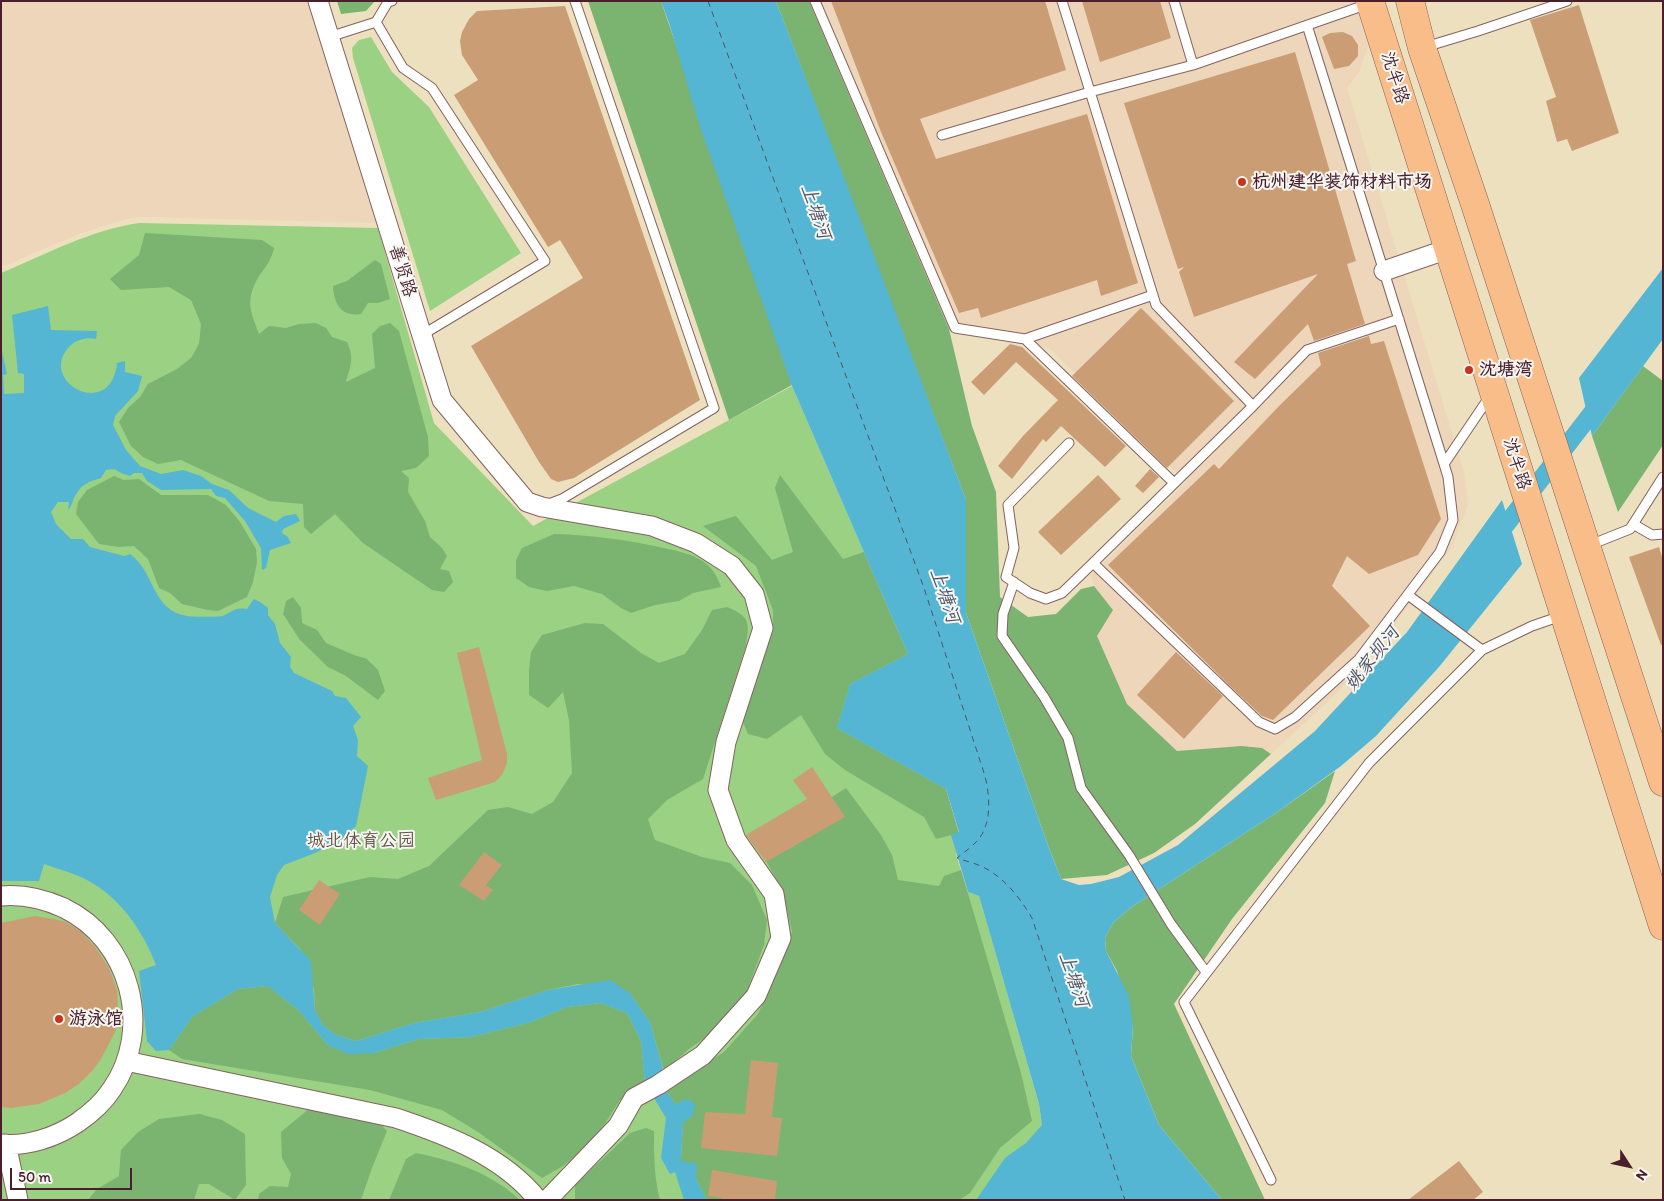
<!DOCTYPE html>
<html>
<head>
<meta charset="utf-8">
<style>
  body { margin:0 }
  #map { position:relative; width:1664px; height:1201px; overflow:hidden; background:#ede0bf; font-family:Itim,sans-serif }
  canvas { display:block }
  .frame { position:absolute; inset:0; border:2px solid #4a1f2b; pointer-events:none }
  .north { position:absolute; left:1604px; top:1141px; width:50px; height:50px; -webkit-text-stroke:4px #f6f6f2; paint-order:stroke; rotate:125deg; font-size:14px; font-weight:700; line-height:20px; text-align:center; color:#4a1f2b }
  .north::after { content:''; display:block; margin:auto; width:18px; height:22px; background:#4a1f2b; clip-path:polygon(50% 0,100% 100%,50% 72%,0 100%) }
  .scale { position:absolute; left:10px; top:1168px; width:122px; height:22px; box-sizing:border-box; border:2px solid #4a1f2b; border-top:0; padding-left:6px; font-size:15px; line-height:18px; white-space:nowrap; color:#4a1f2b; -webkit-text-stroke:4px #f6f6f2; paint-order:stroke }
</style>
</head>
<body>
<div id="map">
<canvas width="1664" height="1201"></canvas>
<div class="frame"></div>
<div class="north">N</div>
<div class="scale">50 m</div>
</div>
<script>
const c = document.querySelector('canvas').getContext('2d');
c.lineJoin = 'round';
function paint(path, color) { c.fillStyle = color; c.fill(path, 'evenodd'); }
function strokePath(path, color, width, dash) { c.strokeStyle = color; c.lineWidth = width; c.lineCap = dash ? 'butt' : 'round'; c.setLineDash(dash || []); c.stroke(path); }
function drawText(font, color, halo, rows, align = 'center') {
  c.font = font + ' Itim,"LXGW WenKai TC",sans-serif'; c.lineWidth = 4; c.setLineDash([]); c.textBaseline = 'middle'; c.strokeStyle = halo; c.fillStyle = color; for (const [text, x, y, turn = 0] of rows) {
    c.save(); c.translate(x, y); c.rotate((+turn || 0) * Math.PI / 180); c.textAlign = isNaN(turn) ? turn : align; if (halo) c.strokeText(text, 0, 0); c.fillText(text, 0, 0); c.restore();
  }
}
paint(new Path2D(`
  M1 1H308L377 223 140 217 127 219 79 234 1 267Z
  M809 1H1355L1369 44 1359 72 1347 88 1464 472 1468 505 1452 547 1391 629 1335 695 1271 754 1262 748 1241 746 1177 751 1127 704 1097 636 1113 610 1094 586 1091 575 1186 482 1049 348 949 329Z`), '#eed6bb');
paint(new Path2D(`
  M371 37 392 72 429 107 521 253 430 311 353 58 352 48 359 40Z
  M139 223 378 228 434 423 533 526 792 386 908 654 946 789 957 858 968 892 979 896 1039 1104 1053 1200H1V273C46 254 91 230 139 223Z`), '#9ad183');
paint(new Path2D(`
  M337 1H375L366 11 341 14Z
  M588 1H661L792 385 729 420Z
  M776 1H809L949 329 972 426 996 492 1000 597 1028 617 1056 614 1081 589 1094 586 1113 610 1097 636 1127 704 1177 751 1241 746 1262 748 1271 754 1195 824 1154 853 1107 875 1061 879 1046 840 966 613V500Z
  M145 233 262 240 274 248C271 261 266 266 259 276 245 300 250 310 259 334L269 326 286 328 299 324 316 323 326 328 332 337 347 342C355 359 350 366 346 382L375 368 372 334 380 326 390 323 399 331 428 437 429 456 416 468 401 471 409 478 408 492 425 521 430 537 442 548 447 556 440 569 449 571 453 582 444 592 432 590 363 543 335 514 311 534 304 527 303 504 269 501 181 460 158 464 143 457 131 446 119 422 128 408 140 397 148 384 177 369 191 358 199 344 201 324 191 300 169 287 121 290 110 279 139 255Z
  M375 260 381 264 390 299 378 303H368L361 314C341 317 334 304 333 286L347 281Z
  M1643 366 1663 381V445L1618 512 1592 436Z
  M780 475 843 559 864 552 908 654 850 684 837 728 946 789 959 833 936 839 924 817 845 770 825 754 801 715 767 739 748 734 743 722 773 623V610L756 566 703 526 736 516 772 560 793 552 775 488Z
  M114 476 124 480 139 479 161 495H208L226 505 240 522 256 549 257 562 253 582 247 597 218 611 208 610 182 604 170 593 159 588 148 559 134 546 119 547 99 544 76 514 78 502 87 490Z
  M554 534C591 535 628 540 664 548 678 551 692 554 704 562 713 569 717 576 721 587L693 593 679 601 655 605 631 613 621 608 602 594 574 586 547 591 529 587 516 578V560L522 548Z
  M293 597 301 608 302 623 317 630 326 643 354 655 367 659 378 670 385 691 378 700 346 676 328 667 300 640 283 614 286 601Z
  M727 607C751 617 749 622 746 646L703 779 667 800 648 819 655 840 702 857 730 863 752 885 767 920 764 945 746 993 720 1027 689 1049 664 1071 650 1022 630 993 578 984 548 990 480 1012 414 1023 356 1041 336 1035 323 1025 315 1010 314 989 301 950 275 923 283 897 370 877 398 879 429 866 488 810 508 807 532 814 553 802 572 773 569 720 563 692 548 708 529 695V670L531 652 542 635 585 623 603 624 641 653 659 663 685 654 702 630 712 610Z
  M1335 771 1325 803 1232 919 1174 1004 1265 1200H1222L1159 1125 1131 1056 1133 1026 1117 971 1106 951 1105 938 1113 923 1130 908 1276 813Z
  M846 788 881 835 892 855 898 880 939 886 944 876 961 870 1021 1073 1032 1121 1000 1148 970 1193 959 1200H707L696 1179 681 1161 683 1122 688 1119 665 1090 724 1052 758 1014 784 955 792 932 783 891 757 845Z
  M268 986 299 1011 328 1045 374 1053 419 1039 471 1037 531 1022 567 1007 601 1003 627 1013 641 1041 645 1083 620 1100 604 1125 582 1150 563 1166 542 1178 478 1132 442 1110 370 1090 182 1059 169 1050 193 1016 238 989Z
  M310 1108 377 1120 387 1131 372 1168 361 1200H258L259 1194 270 1186 288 1187 291 1174 282 1158 281 1132Z
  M199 1114 222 1120 245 1134 246 1185 235 1200 209 1184H199L194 1200H88L97 1189 119 1176 121 1150 138 1132 159 1119Z
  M646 1128 654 1131C654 1155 654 1177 660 1200H575V1185L630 1133Z
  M416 1153C455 1161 491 1173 520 1200H389L406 1159Z`), '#7bb371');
paint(new Path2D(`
  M661 1H776L872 250 966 500V613L1046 840 1061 879 1079 885 1091 884 1119 877 1178 845 1315 731 1407 632 1502 500 1522 564 1439 667 1376 736 1341 766 1276 813 1130 908 1113 923 1105 938 1106 951 1129 996 1133 1026 1131 1056 1159 1125 1222 1200H976L1005 1158 1026 1143 1042 1125 1039 1104 979 896 968 892 951 835 959 832 946 789 837 728 850 684 908 654 792 386 699 124 669 23Z
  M1663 268V339L1592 436 1579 378Z
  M48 306 51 330 97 331 96 339C88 337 78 339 71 345 34 380 111 423 117 363L125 361V372L142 376 138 391 115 416 113 425 126 450 140 466 161 474 183 470 201 476 212 484 229 490 248 508 276 522 284 516 296 514 300 521 283 529 282 533 288 537 291 543 270 550 266 568 262 570 261 548 245 521 225 498 216 496 211 489 161 490 147 481 142 473H134L130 476 121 473 114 469 106 470 101 478C90 481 81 484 75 496 72 501 73 505 68 510L69 502H58L51 512 56 524 71 539H83L90 547 124 556 130 554C156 573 151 610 187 616 191 617 220 617 222 616 234 612 233 607 247 609L254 599 260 602 268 608V615L275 624 280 643 291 657 290 667 294 673 332 691 335 696 346 698 361 717 353 726 358 740 357 756 368 766 356 826 341 840 315 853 284 865 277 875 270 897 275 923 311 961 315 1010 323 1025 336 1035 356 1041 414 1023 480 1012 548 990 610 980 630 993 650 1022 662 1065 665 1090 676 1104 686 1099 692 1101 695 1105 693 1115 683 1123 681 1161 697 1164 696 1179 707 1200H684L675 1172 670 1174 661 1158 666 1118 645 1083 641 1041 627 1013 601 1003 567 1007 531 1022 471 1037 419 1039 374 1053 348 1054 328 1045 299 1011 268 986 238 989 193 1016 169 1050 156 1051 147 1041 139 971 156 965C143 931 120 897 87 880 74 873 58 869 44 864L39 881H1V347L7 374 3 375 4 394 24 393V374L18 373 12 315Z`), '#54b6d3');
strokePath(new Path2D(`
  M1495 539 1601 401`), '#54b6d3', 18);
strokePath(new Path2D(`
  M708 1 924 588 985 776C990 797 992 823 978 840 972 847 963 853 957 858 965 861 975 863 983 867 1005 878 1020 898 1032 918L1125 1200`), '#4e5466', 1, [6, 5]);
paint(new Path2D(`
  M831 1H1045L1066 70 920 119 936 159 1087 114 1138 283 1101 296 1097 280 981 318 978 308 959 313 881 132Z
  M1082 1H1160L1171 38 1100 62Z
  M1579 5 1619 133 1572 151 1567 139 1557 142 1546 101 1556 97 1530 20Z
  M565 6 700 400 574 478 558 482 551 479 539 462 471 346 583 278 560 240 548 247 454 95 478 80 462 55 460 41 462 32 469 19 477 11Z
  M1343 32 1352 36 1358 45V56L1349 66 1334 69 1322 37 1330 33Z
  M1295 52 1356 261 1347 264 1365 324 1314 341 1308 324 1255 379 1234 362 1318 274 1194 317 1179 272 1184 267 1178 269 1124 103Z
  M1141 308 1234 401 1167 468 1072 376Z
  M1369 336 1371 344 1384 341 1441 519 1418 555 1369 574 1347 556 1332 586 1370 626 1273 720 1262 716 1231 687 1108 565 1214 464 1219 469 1280 405 1321 365 1318 353Z
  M1010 344 1022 347 1126 446 1105 467 1061 426 1046 442 1043 439 1012 479 998 466 1023 436 1058 400 1016 362 984 395 971 382Z
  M1150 469 1159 477 1143 493 1135 486Z
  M1098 475 1121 499 1061 555 1038 532Z
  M1659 547 1663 560V645H1661L1629 557Z
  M479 647 507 754V763L502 775 495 782 436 800 428 778 482 760 457 653Z
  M1176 652 1223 696 1184 739 1137 695Z
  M812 767 845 817 766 862 746 835 807 799 793 780Z
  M484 852 502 865 486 885 493 890 484 901 459 885Z
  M319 880 340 894 320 925 299 910Z
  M35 916 54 919 66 922 80 931 96 948 109 968 117 990 118 1009 116 1030 101 1059 92 1071 80 1083 65 1093 39 1104 11 1108 1 1107V923Z
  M751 1060 778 1063 772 1117 782 1118 777 1156 701 1148 705 1112 745 1114Z
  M1459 1161 1483 1192 1473 1200H1408Z
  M712 1170 777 1181 775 1200H722V1198L708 1196Z`), '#cb9d75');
const service = new Path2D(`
  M815 1 955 328 1025 339 1153 295
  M1062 1 1156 305 1253 406
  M1174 1 1193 65
  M376 22 388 2 392 1
  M1307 25 1444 464 1448 477 1453 520 1440 552 1359 659 1295 717 1275 729 1259 722 1093 563 1253 406 1307 350 1399 319
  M329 37 376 22 403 68 432 88 545 261 422 335
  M1425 47 1478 31 1567 1
  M942 135 1090 92 1193 65 1368 4
  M1025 339 1174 483
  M1069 443 1008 505 1014 548 1006 577 1030 593 1046 599 1062 593 1093 563
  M1444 464 1490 396
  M549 504 562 499 714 408 575 1
  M1633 524 1652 535 1663 534
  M1590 545 1630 529 1663 477
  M1014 582 1003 614 1002 636 1044 697 1068 738 1081 788 1129 855 1171 924 1206 972
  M1408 595 1482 650
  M1271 1180 1184 1002 1369 763 1482 650 1532 626 1561 616`);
const minor = new Path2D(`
  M318 1 442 400 527 502 542 507 652 526 696 543 732 566 754 594 763 628 726 742 718 790 736 840 774 894 781 938 756 996 703 1055 658 1085 634 1098 618 1126 547 1200
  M1384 271 1448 249
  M1 896C23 894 44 899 64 908 130 940 154 1028 112 1089 103 1103 90 1114 77 1123 56 1137 27 1147 1 1144
  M126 1061 396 1118C447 1135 503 1156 538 1200
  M6 1144 18 1200`);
const primary = new Path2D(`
  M1370 1 1663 926
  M1410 1 1422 48 1475 204 1663 782`);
strokePath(service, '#83635f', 11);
strokePath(minor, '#83635f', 21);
strokePath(primary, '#83635f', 29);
strokePath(service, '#fff', 9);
strokePath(minor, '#fff', 19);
strokePath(primary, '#f8bd88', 28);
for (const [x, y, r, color] of [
  [1242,182,5,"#c8321e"],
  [1469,370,5,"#c8321e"],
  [59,1019,5,"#c8321e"]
]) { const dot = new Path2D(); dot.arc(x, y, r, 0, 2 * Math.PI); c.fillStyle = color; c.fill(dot); strokePath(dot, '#f6f6f2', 2); }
drawText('18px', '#4a1f2b', '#f6f6f2', [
  ["沈半路",1394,78,72],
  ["善贤路",402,271,73],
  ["沈半路",1516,464,72]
]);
drawText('bold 18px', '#4a1f2b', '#f6f6f2', [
  ["杭州建华装饰材料市场",1252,182],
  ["沈塘湾",1479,370],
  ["游泳馆",69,1019]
], 'left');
drawText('18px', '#625445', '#f6f6f2', [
  ["城北体育公园",361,841]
]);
drawText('italic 19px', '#4e5466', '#f6f6f2', [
  ["上塘河",815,212,71],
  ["上塘河",944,596,71],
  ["姚家坝河",1373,659,-52],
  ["上塘河",1073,980,71]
]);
</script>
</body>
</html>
